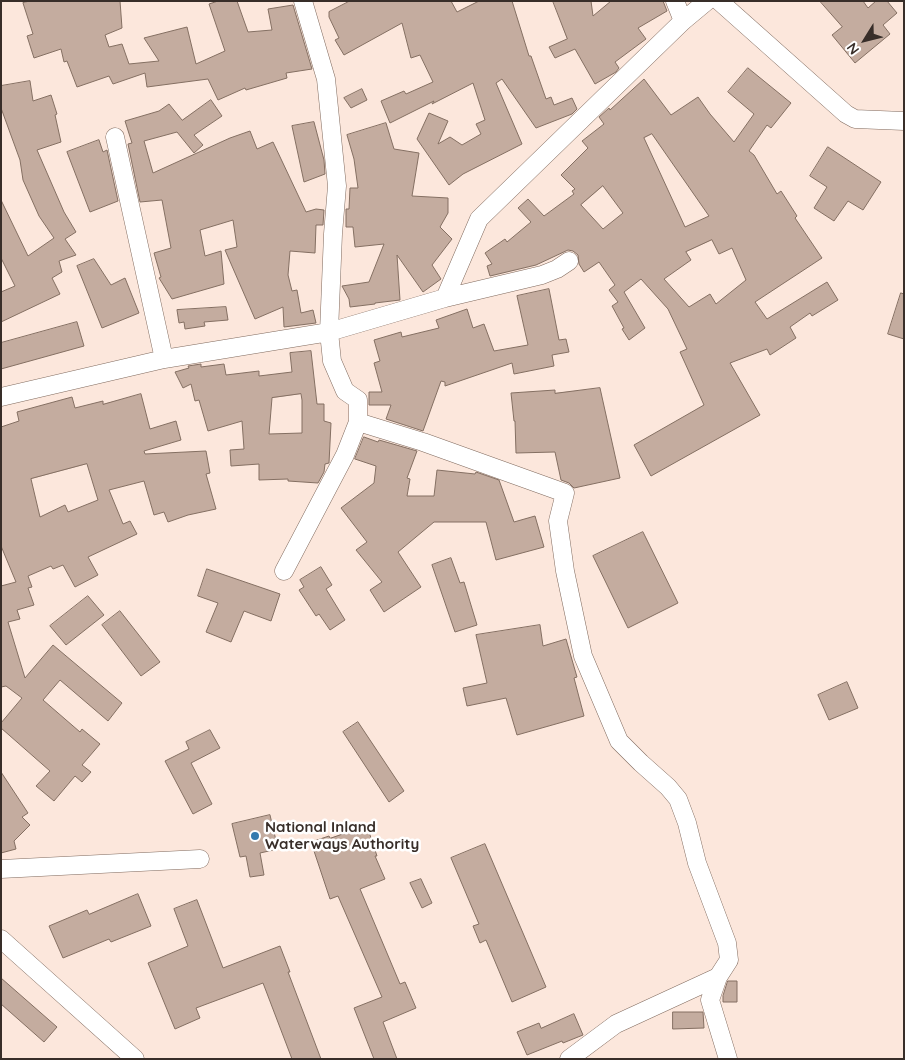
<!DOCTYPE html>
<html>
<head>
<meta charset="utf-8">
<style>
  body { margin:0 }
  #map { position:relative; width:905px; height:1060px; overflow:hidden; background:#fce7dc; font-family:Quicksand,sans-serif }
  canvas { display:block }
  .frame { position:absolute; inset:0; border:2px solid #382e29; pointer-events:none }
  .north { position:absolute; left:840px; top:15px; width:50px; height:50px; -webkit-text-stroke:4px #fff; paint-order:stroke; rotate:234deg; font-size:14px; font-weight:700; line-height:20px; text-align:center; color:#382e29 }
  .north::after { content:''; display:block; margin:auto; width:18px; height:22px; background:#382e29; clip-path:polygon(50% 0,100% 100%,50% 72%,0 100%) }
</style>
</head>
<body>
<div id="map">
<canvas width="905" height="1060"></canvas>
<div class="frame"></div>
<div class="north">N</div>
</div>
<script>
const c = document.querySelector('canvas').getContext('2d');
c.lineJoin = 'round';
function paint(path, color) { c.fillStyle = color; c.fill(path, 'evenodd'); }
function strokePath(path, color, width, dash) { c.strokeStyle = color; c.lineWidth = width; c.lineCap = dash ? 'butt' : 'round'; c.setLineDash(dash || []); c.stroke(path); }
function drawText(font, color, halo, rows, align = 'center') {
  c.font = font + ' Quicksand,sans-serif'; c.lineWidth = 5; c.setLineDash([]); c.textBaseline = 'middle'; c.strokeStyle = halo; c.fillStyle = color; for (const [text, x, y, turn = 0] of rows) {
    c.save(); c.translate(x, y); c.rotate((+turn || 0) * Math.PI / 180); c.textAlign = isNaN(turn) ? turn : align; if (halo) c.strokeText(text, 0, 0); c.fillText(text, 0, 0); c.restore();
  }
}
const building = new Path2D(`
  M30 1H120L122 28 105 35 109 47 122 44 129 64 159 61 144 38 187 27 196 64 225 51 209 4 218 1H237L248 32 272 30 268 9 293 5 312 69 286 73 287 78 246 90 245 88 218 100 208 79 147 87 145 73 113 84 109 76 77 87 67 61 64 62 61 49 34 58 27 36 33 34 23 3Z
  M350 1H451L457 12 479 1H512L529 56H531L546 99 551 97 554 105 572 98 577 109 572 114 536 128 502 79 496 83 522 144 463 174 449 185 417 139 429 113 448 121 438 144 450 137 462 145 481 134 476 124 485 120 473 83 432 104 434 101 390 123 381 101 404 91 406 94 433 82 420 55 411 58 402 23 344 55 335 40 339 38 329 17V12Z
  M553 1H591L593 16 611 1H663L667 11 638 28 646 39 615 62 619 68 616 72 595 84 575 49 555 58 549 47 567 39Z
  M820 1H863L868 8 876 1H887L897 13 883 25 890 34 855 63 832 35 842 27Z
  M748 68 791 103 771 128 767 125 749 151 754 155 777 194 781 191 797 216 795 218 822 258 755 302 767 319 827 282 838 300 812 316 810 313 790 327 796 338 770 355 767 349 730 363 760 415 651 476 634 445 704 405 680 352 687 349 668 309 641 279 624 292 645 328 629 340 622 329 624 328 612 306 618 302 609 290 615 285 599 262 584 272 579 264 578 255 573 251 568 250 536 265 490 276 487 266 492 264 485 253 505 239 507 242 531 222 518 208 528 199 544 216 574 194 572 191 575 189 561 175 588 148 582 141 604 124 599 117 609 108 610 110 644 79 671 115 698 97 710 114 734 142 754 114 728 92ZM652 134 709 216 685 227 644 138ZM603 186 623 213 603 229 581 205ZM712 240 719 254 732 248 746 280 716 304 710 294 689 307 664 279 691 260 686 252Z
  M30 81 33 101 51 95 57 114 55 115 61 142 37 150 64 212 76 232 65 239 76 255 59 261 62 272 52 278 60 294 1 322V292L15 286 1 258V200L28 256 54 238 39 216 23 180 20 160 1 108V86Z
  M362 89 367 100 351 108 344 98Z
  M211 100 222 116 194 135 203 145 194 153 177 132 144 141 153 173 230 138 250 131 257 149 273 142 306 212 316 209 324 210 323 225H316L315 253 290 251 288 275 292 291 297 290 301 313 313 310 316 323 284 327 283 307 255 319 225 250 237 247 233 220 200 230 205 256 221 251 224 284 172 299 159 278 161 277 154 253 171 248 162 200 140 202 128 144 132 143 125 121 159 111 169 104 182 120Z
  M314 122 324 160 325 174 304 182 292 126Z
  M386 123 394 149 419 153 412 196 448 198V213L440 227 452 239 432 265 441 279 423 292 397 255 400 300 375 303V304L350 307 349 299 342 286 369 282 384 244 355 247 353 227H346V209H349L350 188H358L354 159 347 135Z
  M99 140 103 152 107 150 118 201 90 212 67 152Z
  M828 147 881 182 863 210 848 201 834 221 814 208 827 187 810 176Z
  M94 259 111 285 125 278 139 313 102 328 77 266Z
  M549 289 559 340 566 339 569 352 552 355 554 366 514 374 512 363 445 386V382L441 381 423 431 386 419 391 405H369V392H382L374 363 380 361 374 340 401 332 402 337 439 328 436 320 467 309 473 328 484 324 494 351 528 345 517 296Z
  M901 293 904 294V339L888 334Z
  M226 307 228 320 204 322 205 326 185 329 184 322 179 323 177 310Z
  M77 322 84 346 1 369V343Z
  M311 351 317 404H324V421L331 423 329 463 325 464 324 472 318 483 288 481V479L259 480V464L231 466 230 450 244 449 242 421 208 431 199 400 195 401 191 384 183 388 175 372 189 368 188 366 201 364V367L224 364 226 375 259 371V376L292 372 290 353ZM301 394 302 400V433L269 434 272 398Z
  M600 388 620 478 574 488 569 483 561 480 555 452 516 453 515 421H514L511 393 555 390V393Z
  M141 394 150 429 176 421 181 440 144 451 145 454 206 451 210 473 206 474 216 509 188 515 168 522 164 512 154 515 144 481 109 490 123 524 130 521 137 534 88 557 98 575 75 587 63 565 53 569 51 566 28 576 32 587 28 588 34 605 17 610 20 619 8 622 25 678 53 645 122 703 108 721 60 680 43 700 80 732 82 729 100 744 82 765 91 772 82 782 75 776 54 801 36 786 50 771 1 728V723L22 698 6 686 1 687V586L16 582 1 546V427L19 421 17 412 72 397 75 408 103 401V404ZM87 464 98 500 68 512 65 505 40 517 31 479Z
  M364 437 378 442 379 440 417 451 407 478 410 479 407 496H434L437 470 475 474 476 472 499 480 514 522 535 516 544 547 496 560 486 522H434L398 552 421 587 384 612 370 590 382 582 356 550 367 542 341 508 374 483 376 466 355 459Z
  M643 532 678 603 628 628 593 556Z
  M451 558 460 583 464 582 477 625 455 632 432 565Z
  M321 567 332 585 326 589 345 620 330 630 319 614 316 616 299 590 304 587 300 580Z
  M207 569 280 594 271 621 244 611 231 642 206 632 218 603 198 596Z
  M88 596 104 615 66 645 50 626Z
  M120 611 160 662 141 676 102 625Z
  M540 625 543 646 566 639 577 677 574 678 584 716 517 735 506 698 467 706 463 688 487 683 476 635Z
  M847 682 858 708 829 720 818 695Z
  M358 722 404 791 389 802 343 732Z
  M210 730 220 748 191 763 212 804 193 814 165 761 189 749 186 742Z
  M1 772 28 813 22 817 30 825 14 841 16 849 1 853Z
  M270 815 278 849 260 853 264 875 250 877 246 856 240 857 232 824Z
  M367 826 377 856H375L385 879 360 889 400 984 405 982 416 1008 383 1022 397 1059H374L354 1008 382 997 338 896 330 899 311 842 329 836 330 838Z
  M485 844 546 987 512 1002 486 940 480 943 473 926 479 924 451 858Z
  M421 879 432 903 422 908 410 883Z
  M138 894 151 926 111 942 109 939 63 958 49 926 87 910 89 914Z
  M197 900 223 968 280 946 290 972H288L321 1059H292L263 983 196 1008 200 1018 175 1029 148 963 188 946 174 909Z
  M1 978 57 1027 44 1042 1 1004Z
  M728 981H737V1002H723V996Z
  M673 1012H703L704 1028 673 1029Z
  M574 1014 583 1035 563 1043 562 1041 527 1055 517 1032 539 1023 541 1028Z`);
paint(building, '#c4ac9f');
strokePath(building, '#846f62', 1);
const street = new Path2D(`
  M675 1 683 21
  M719 1 846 114 855 119 904 121
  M115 137 164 359
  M445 298 542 275 557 269 569 261
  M1 397 164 359 329 332 445 298 479 219 683 21 707 1
  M358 422 423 442 565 493 558 521 565 571 583 656 619 741 641 763 668 787 678 799 687 823 697 863 727 943 729 960 718 977 710 1000 728 1059
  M284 571 345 455 358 422V400L345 391 332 361 329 332 333 234 337 186 326 79 303 1
  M1 869 200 859
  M1 939 135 1059
  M569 1059 616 1024 718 977`);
strokePath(street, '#816b5f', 19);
strokePath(street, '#fff', 18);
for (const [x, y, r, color] of [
  [255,836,5,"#347aaf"]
]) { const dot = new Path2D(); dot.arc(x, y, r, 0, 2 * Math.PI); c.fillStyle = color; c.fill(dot); strokePath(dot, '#fff', 2); }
drawText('bold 15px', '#382e29', '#fff', [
  ["National Inland",265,827],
  ["Waterways Authority",265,844]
], 'left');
</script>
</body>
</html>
